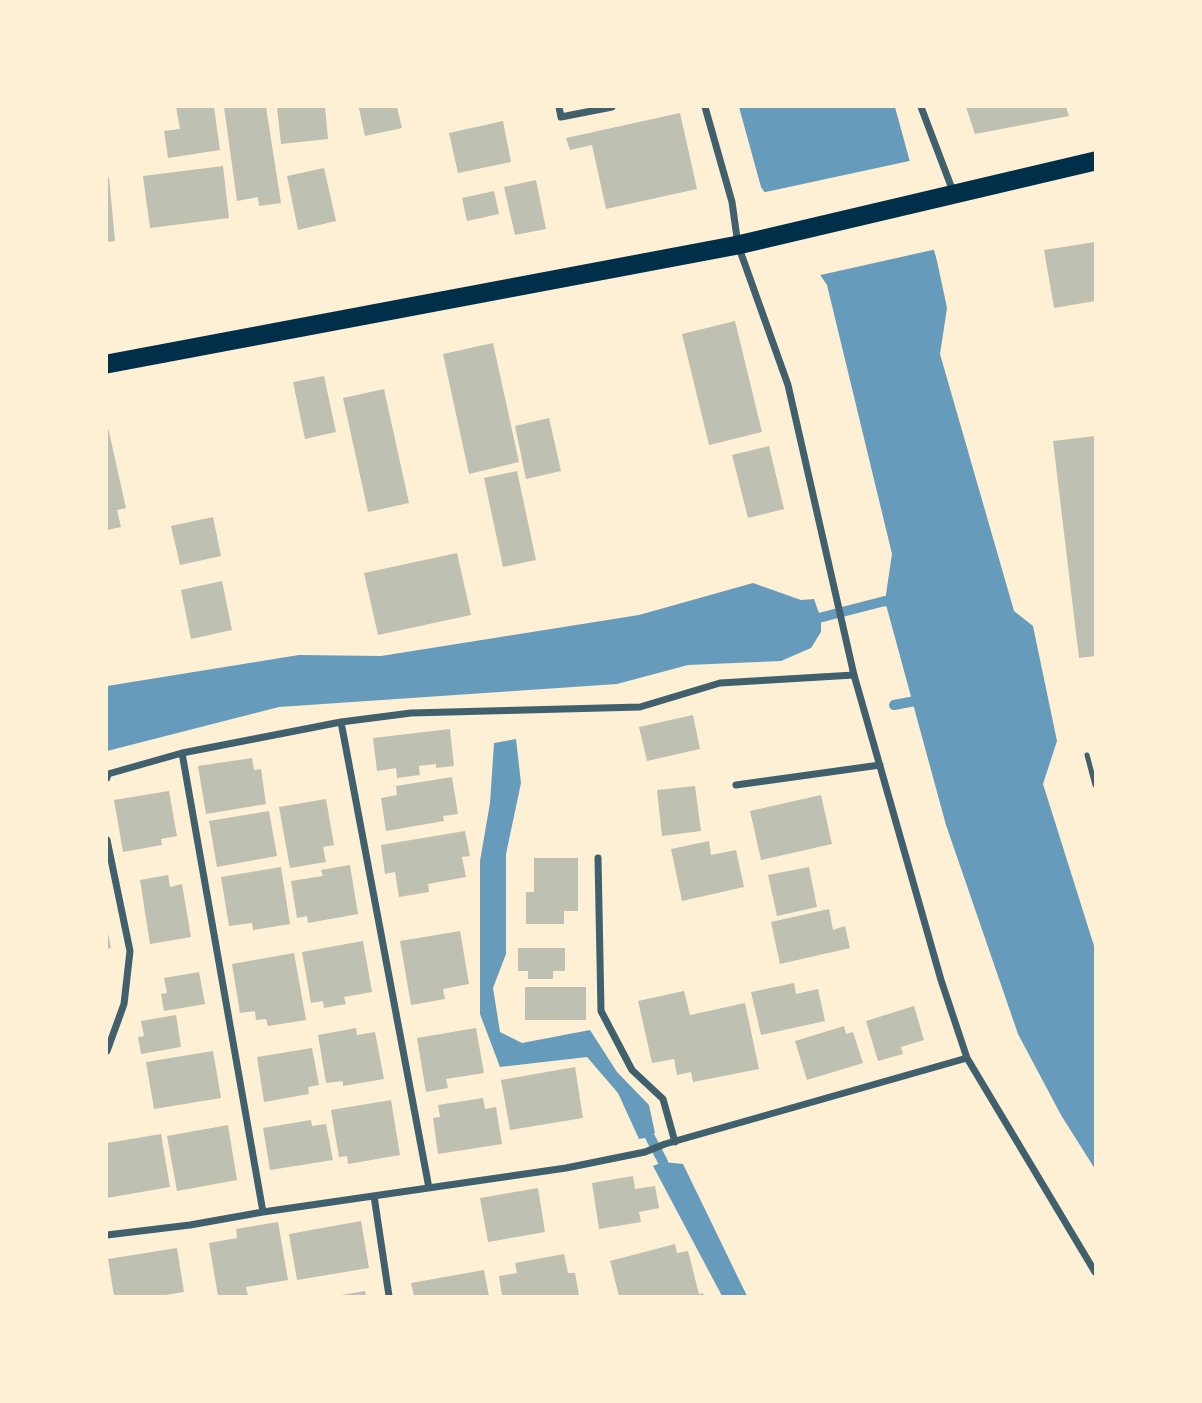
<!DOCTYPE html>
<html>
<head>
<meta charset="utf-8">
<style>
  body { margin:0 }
  #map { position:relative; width:1202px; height:1403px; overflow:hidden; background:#fdf0d5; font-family:Cabin,sans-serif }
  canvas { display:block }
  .frame { position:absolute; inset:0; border:108px solid #fdf0d5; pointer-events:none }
</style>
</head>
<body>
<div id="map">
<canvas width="1202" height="1403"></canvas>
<div class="frame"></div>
</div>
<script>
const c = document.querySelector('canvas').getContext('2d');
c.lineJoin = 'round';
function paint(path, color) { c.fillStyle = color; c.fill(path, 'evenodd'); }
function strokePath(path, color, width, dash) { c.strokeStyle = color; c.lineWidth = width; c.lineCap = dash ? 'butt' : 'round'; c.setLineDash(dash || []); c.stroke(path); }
paint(new Path2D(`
  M739 107H895L937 261 947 308 940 354 1014 611 1033 626 1057 741 1043 784 1095 949V1169L1061 1115 1018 1034 946 825 885 601 892 554 827 285 761 187Z
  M753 583 801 600 814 599 821 619V632L811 648 781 661 688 665 617 684 279 707 107 751V686L299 655 381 656 639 615Z
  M516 739 521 783 506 854V954L493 988 500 1032 522 1043 590 1030 617 1072 649 1105 655 1133 650 1137 639 1139 618 1093 587 1057 500 1067 480 1014V861L490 803 494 743Z
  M663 1162 683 1164 747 1296H722L653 1166Z`), '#669bbc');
paint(new Path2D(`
  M914 160 937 249 816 276 761 193Z`), '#fdf0d5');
strokePath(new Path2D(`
  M807 621 885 601 897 603
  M894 705 926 699
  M650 1137 663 1162`), '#669bbc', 10);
paint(new Path2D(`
  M176 107H214L220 150 168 158 164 131 180 129Z
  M224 107H266L281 203 259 206 258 197 237 201Z
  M277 107H325L328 139 281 144Z
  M364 107H397L402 128 365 136 359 108Z
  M966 107H1066L1069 116 975 134Z
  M680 113 697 189 606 209 592 145 570 150 566 138Z
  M503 121 511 162 458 173 449 133Z
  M223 166 229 218 150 228 143 176Z
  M324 168 336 221 298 230 287 176Z
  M107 177H109L115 241 107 242Z
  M536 180 546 229 515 235 504 187Z
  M494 191 499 214 467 221 462 198Z
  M1095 242V301L1054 308 1044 250Z
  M735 321 762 432 709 445 682 334Z
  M493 343 519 462 469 474 443 354Z
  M324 376 336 432 305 439 293 382Z
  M384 389 409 503 368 512 343 398Z
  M549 418 561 471 526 479 515 426Z
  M107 423 126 508 117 510 121 527 107 530Z
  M1095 436V656L1079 658 1053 441Z
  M769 446 784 509 748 518 732 455Z
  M517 471 536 560 503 567 484 478Z
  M213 517 221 556 180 565 171 526Z
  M457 553 471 615 378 635 364 573Z
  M222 581 232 630 191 639 181 590Z
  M693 715 700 749 647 761 639 727Z
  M450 729 454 766 436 768V764L419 766 420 775 397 778 396 768 377 771 373 738Z
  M252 758 254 770 261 769 266 804 206 814 198 766Z
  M452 777 458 814 443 816 444 821 386 831 381 798 397 795 396 786Z
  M695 786 701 831 662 836 657 790Z
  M169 791 177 836 161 839 162 845 123 852 114 800Z
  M821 795 832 844 761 860 750 811Z
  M326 799 334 845 323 847 326 862 290 868 279 807Z
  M269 811 277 856 217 867 209 821Z
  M465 831 470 856 462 857 466 877 428 884 429 892 399 897 395 872 385 874 381 845Z
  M709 841 711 855 736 850 744 887 682 901 671 849Z
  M534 858H578V911H564V924H526V892H534Z
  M350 865 358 914 308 923 307 916 297 918 291 881 323 876 321 870Z
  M281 867 290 924 253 930 252 923 229 926 221 877Z
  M809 867 817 907 777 916 768 875Z
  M168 875 170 887 182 884 191 937 150 944 140 880Z
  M829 909 833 930 845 926 850 948 780 964 771 922Z
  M107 929 111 948 107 949Z
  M460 931 469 984 443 989 445 999 411 1005 400 941Z
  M363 941 372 992 344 997 346 1004 324 1008 323 1001 311 1003 302 952Z
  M518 948H565V971H553V979H528V971H518Z
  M294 953 306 1020 268 1026 266 1019 256 1020 255 1011 240 1013 232 964Z
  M199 972 205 1004 164 1011 161 994 167 993 164 978Z
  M794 983 796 994 818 989 825 1021 761 1035 751 992Z
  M525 987H586V1020H525Z
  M684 991 690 1015 745 1003 759 1069 693 1082 691 1072 677 1075 674 1059 652 1063 638 1001Z
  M914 1006 924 1040 901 1047 903 1054 878 1061 866 1021Z
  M176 1015 181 1047 141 1054 138 1037 144 1036 141 1021Z
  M844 1026 846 1034 853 1032 863 1063 807 1080 795 1041Z
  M356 1028 357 1035 375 1032 384 1079 343 1086V1081L326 1083 318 1035Z
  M476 1028 484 1073 446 1079 448 1088 426 1092 417 1038Z
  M312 1048 319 1085 308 1087 309 1094 264 1102 257 1057Z
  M213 1051 221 1098 154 1109 146 1062Z
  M575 1067 583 1118 510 1130 501 1080Z
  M483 1098 485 1109 496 1107 502 1144 438 1154 433 1118 440 1117 438 1105Z
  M391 1100 400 1155 348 1164 347 1156 339 1157 331 1110Z
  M311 1120 312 1126 326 1124 333 1160 270 1170 263 1128Z
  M228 1125 237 1180 177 1191 167 1136Z
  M161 1134 170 1187 107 1198V1143Z
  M633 1176 635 1189 655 1186 659 1208 639 1212 641 1222 599 1229 592 1183Z
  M538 1188 545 1232 488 1242 480 1198Z
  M361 1221 369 1268 297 1280 289 1234Z
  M278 1222 288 1280 246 1287 248 1296H218L209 1243 237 1238 236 1229Z
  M675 1244 677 1253 688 1251 699 1294 703 1293 704 1296H619L610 1261Z
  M177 1248 184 1292 159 1296H114L108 1259Z
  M564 1254 568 1273H575L579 1295 502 1296 499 1276 517 1273 515 1263Z
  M484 1270 489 1296H414L411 1283Z
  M365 1291 366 1296H341V1295Z`), '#bec0b2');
strokePath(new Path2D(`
  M1087 755 1095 785`), '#3f606c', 5);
strokePath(new Path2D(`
  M559 107 561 117 612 107
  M705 107 732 202 738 245 788 385 854 675 941 980 967 1058 1095 1272
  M921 107 954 194
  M341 722 429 1188
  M182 753 263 1212
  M107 778 108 774 182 753 341 722 411 713 640 707 720 683 854 675
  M736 785 880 765
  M107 840 130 951 124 1004 107 1051
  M598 858 601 1011 632 1070 663 1099 675 1142
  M374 1196 389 1296
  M107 1235 190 1225 263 1212 566 1168 645 1152 665 1144 967 1058`), '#3f606c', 7);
strokePath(new Path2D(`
  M107 364 738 245 1095 161`), '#003049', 19);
</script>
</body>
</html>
